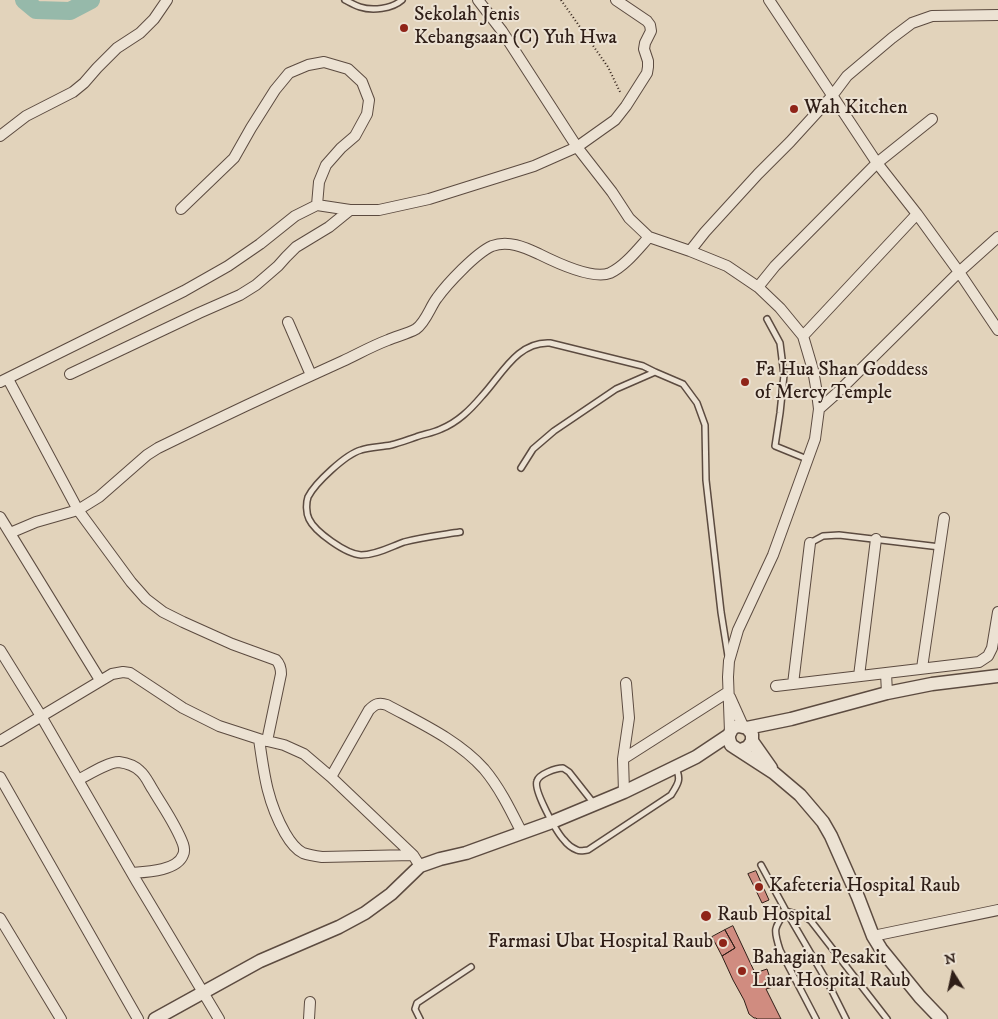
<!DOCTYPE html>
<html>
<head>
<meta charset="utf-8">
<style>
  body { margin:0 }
  #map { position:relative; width:998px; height:1019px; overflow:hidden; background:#e2d3bb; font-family:"IM FELL DW Pica",serif }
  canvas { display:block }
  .north { position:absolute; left:928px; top:949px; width:50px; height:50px; -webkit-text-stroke:4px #ece2d3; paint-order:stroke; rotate:350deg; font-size:14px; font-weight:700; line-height:20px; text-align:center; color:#2f1e17 }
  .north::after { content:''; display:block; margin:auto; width:18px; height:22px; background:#2f1e17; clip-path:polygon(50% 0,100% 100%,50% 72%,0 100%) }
</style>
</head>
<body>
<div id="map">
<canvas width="998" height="1019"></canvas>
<div class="north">N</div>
</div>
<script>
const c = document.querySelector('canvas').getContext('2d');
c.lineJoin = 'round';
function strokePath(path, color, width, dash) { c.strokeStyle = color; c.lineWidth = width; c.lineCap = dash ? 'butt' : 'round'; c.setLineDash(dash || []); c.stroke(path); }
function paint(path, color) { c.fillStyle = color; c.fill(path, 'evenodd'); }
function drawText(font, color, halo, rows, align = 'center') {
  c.font = font + ' "IM FELL DW Pica",serif'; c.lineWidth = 4; c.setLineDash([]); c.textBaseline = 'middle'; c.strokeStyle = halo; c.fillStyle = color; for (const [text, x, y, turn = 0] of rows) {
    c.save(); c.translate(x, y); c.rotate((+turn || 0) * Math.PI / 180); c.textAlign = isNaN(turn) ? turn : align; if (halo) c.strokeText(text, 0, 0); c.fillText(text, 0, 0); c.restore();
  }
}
strokePath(new Path2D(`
  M24 0 36 10 70 11 91 0`), '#96b9aa', 18);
const building = new Path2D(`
  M756 871 769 900 762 903 748 874Z
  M733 926 755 973 767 969 773 987 766 989 781 1019H757L756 1018H754L749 1014 744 1000 733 980 722 956 735 948 725 930Z
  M725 930 735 948 722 956 712 937Z`);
paint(building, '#d08c80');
strokePath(building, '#2f1e17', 1);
const service = new Path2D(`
  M345 0C349 2 354 5 360 7 372 11 392 9 402 0
  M767 319 780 343 784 375 780 413 775 446 807 459
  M521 468 533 449 554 431 616 389 655 372 683 384 697 403 705 425 706 480 721 612 728 656
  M460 532C441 535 423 537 404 542 390 547 376 555 361 555 346 554 315 532 309 519 306 513 306 503 308 497 315 483 346 454 361 450 370 447 381 447 391 445 399 443 407 440 416 437 424 434 433 433 441 429 458 422 470 410 482 396 501 376 517 341 550 343L643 366 655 372
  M810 543 823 536 839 535 940 547
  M595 805 569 772 563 768C556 768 539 774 537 781 533 790 557 833 564 840 567 844 572 848 577 850 581 852 584 850 588 850L671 795C678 784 682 779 675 767
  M761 865 786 911 828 983 846 1019
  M420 1019 415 1009 417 1003 471 967
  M816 1019 780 950C773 929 774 928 786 911L804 916 811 921 887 1019`);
const minor = new Path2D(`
  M478 0 502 31 577 147 612 192 629 218 649 237 690 251 727 266 758 287 780 308 803 336 813 370 817 393 819 409 815 439 773 555 738 630 729 661 728 677 730 732
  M769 0 877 163 917 214 959 272 998 330
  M0 136 26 116 73 92 84 83 97 68 117 48 140 33 154 19 167 0
  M181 209 234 158 251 128 275 90 289 73 308 65 324 62 348 69 362 82 369 100 367 114 355 136 341 148 326 165 319 182 317 205 350 210H379L429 199 534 166 577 147 615 120 626 106 647 73 648 67V61L644 49 645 43 651 31 650 25 647 21 616 0
  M690 251 705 232 758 174 790 142 832 96 847 76 892 38 912 23 932 16 998 15
  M758 287 775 266 877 163 932 119
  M288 322 311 375
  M803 336 917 214
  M70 374 199 313 240 295 256 285 278 266 286 257 296 247 329 227 350 210
  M8 379 78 510 131 582 146 599 163 612 183 622 232 644 276 660C280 664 281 668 281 674L267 741
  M0 382 184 291 228 266 260 244 295 216 317 205
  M819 409 837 393 959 272 998 237
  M0 517 100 680
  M10 533 36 522 78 510 99 497 147 455 158 448C219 418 281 389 343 361 358 354 372 346 388 340 397 336 407 334 416 329 426 322 430 307 437 298 447 284 476 253 492 246 508 240 524 247 539 254 555 262 593 280 610 273 625 266 638 249 649 237
  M0 650 41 716 137 882 152 907 219 1019
  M922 668 944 518
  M886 673 887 693
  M859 676 876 539
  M793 684 810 543
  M776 686 979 662 988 656 992 648 998 612
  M730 697 743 726
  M259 739C264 774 267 801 285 833 289 840 295 849 303 853 309 855 315 856 322 857L413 855
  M0 741 112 674 123 672 130 673 183 708 219 726 259 739 284 745 304 754 331 777 413 855 420 866
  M623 759 728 692
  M0 777 138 1019
  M331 777 369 710C375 704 379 702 387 705 420 723 458 740 484 769 500 788 511 811 522 833
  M78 780C88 775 108 762 119 762 126 763 135 766 140 771 146 776 149 784 153 790 163 807 176 825 183 844 184 847 185 851 183 855 177 871 146 872 132 873
  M624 792 623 759 629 718 626 683
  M0 918 61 1019
  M873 936 998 910
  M309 1019 310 1002`);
const tertiary = new Path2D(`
  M747 728 791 719 887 693 932 684 998 676
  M752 741 771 768
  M737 749 774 773 800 795 823 822 831 836 858 897 873 936 881 949 920 997 941 1019
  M155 1019 260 961 339 927 365 913 391 894 420 866 440 859 466 853 552 822 624 792 696 757 729 735 732 729 735 727 739 726 747 728 752 734V741L748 747 741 750 737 749 731 745 729 739V735`);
strokePath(service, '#5c4b40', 8);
strokePath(minor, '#5c4b40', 12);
strokePath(tertiary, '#5c4b40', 15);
strokePath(new Path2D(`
  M561 0 608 67 621 94`), '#2f1e17', 2, [1, 2.5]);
strokePath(service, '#ece2d3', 5);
strokePath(minor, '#ece2d3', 10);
strokePath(tertiary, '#ece2d3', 12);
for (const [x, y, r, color] of [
  [404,28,5,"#8f2418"],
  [794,109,5,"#8f2418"],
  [745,382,5,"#8f2418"],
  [759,887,5,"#8f2418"],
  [706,916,6,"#8f2418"],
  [723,943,5,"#8f2418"],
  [742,971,5,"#8f2418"]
]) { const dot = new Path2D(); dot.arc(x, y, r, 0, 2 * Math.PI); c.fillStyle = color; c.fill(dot); strokePath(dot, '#ece2d3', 2); }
drawText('20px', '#2f1e17', '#ece2d3', [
  ["Sekolah Jenis",414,16],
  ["Kebangsaan (C) Yuh Hwa",414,39],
  ["Wah Kitchen",804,109],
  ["Fa Hua Shan Goddess",755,371],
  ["of Mercy Temple",755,394],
  ["Kafeteria Hospital Raub",769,887],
  ["Raub Hospital",717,916],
  ["Farmasi Ubat Hospital Raub",713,943,"right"],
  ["Bahagian Pesakit",752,959],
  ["Luar Hospital Raub",752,982]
], 'left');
</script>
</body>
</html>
